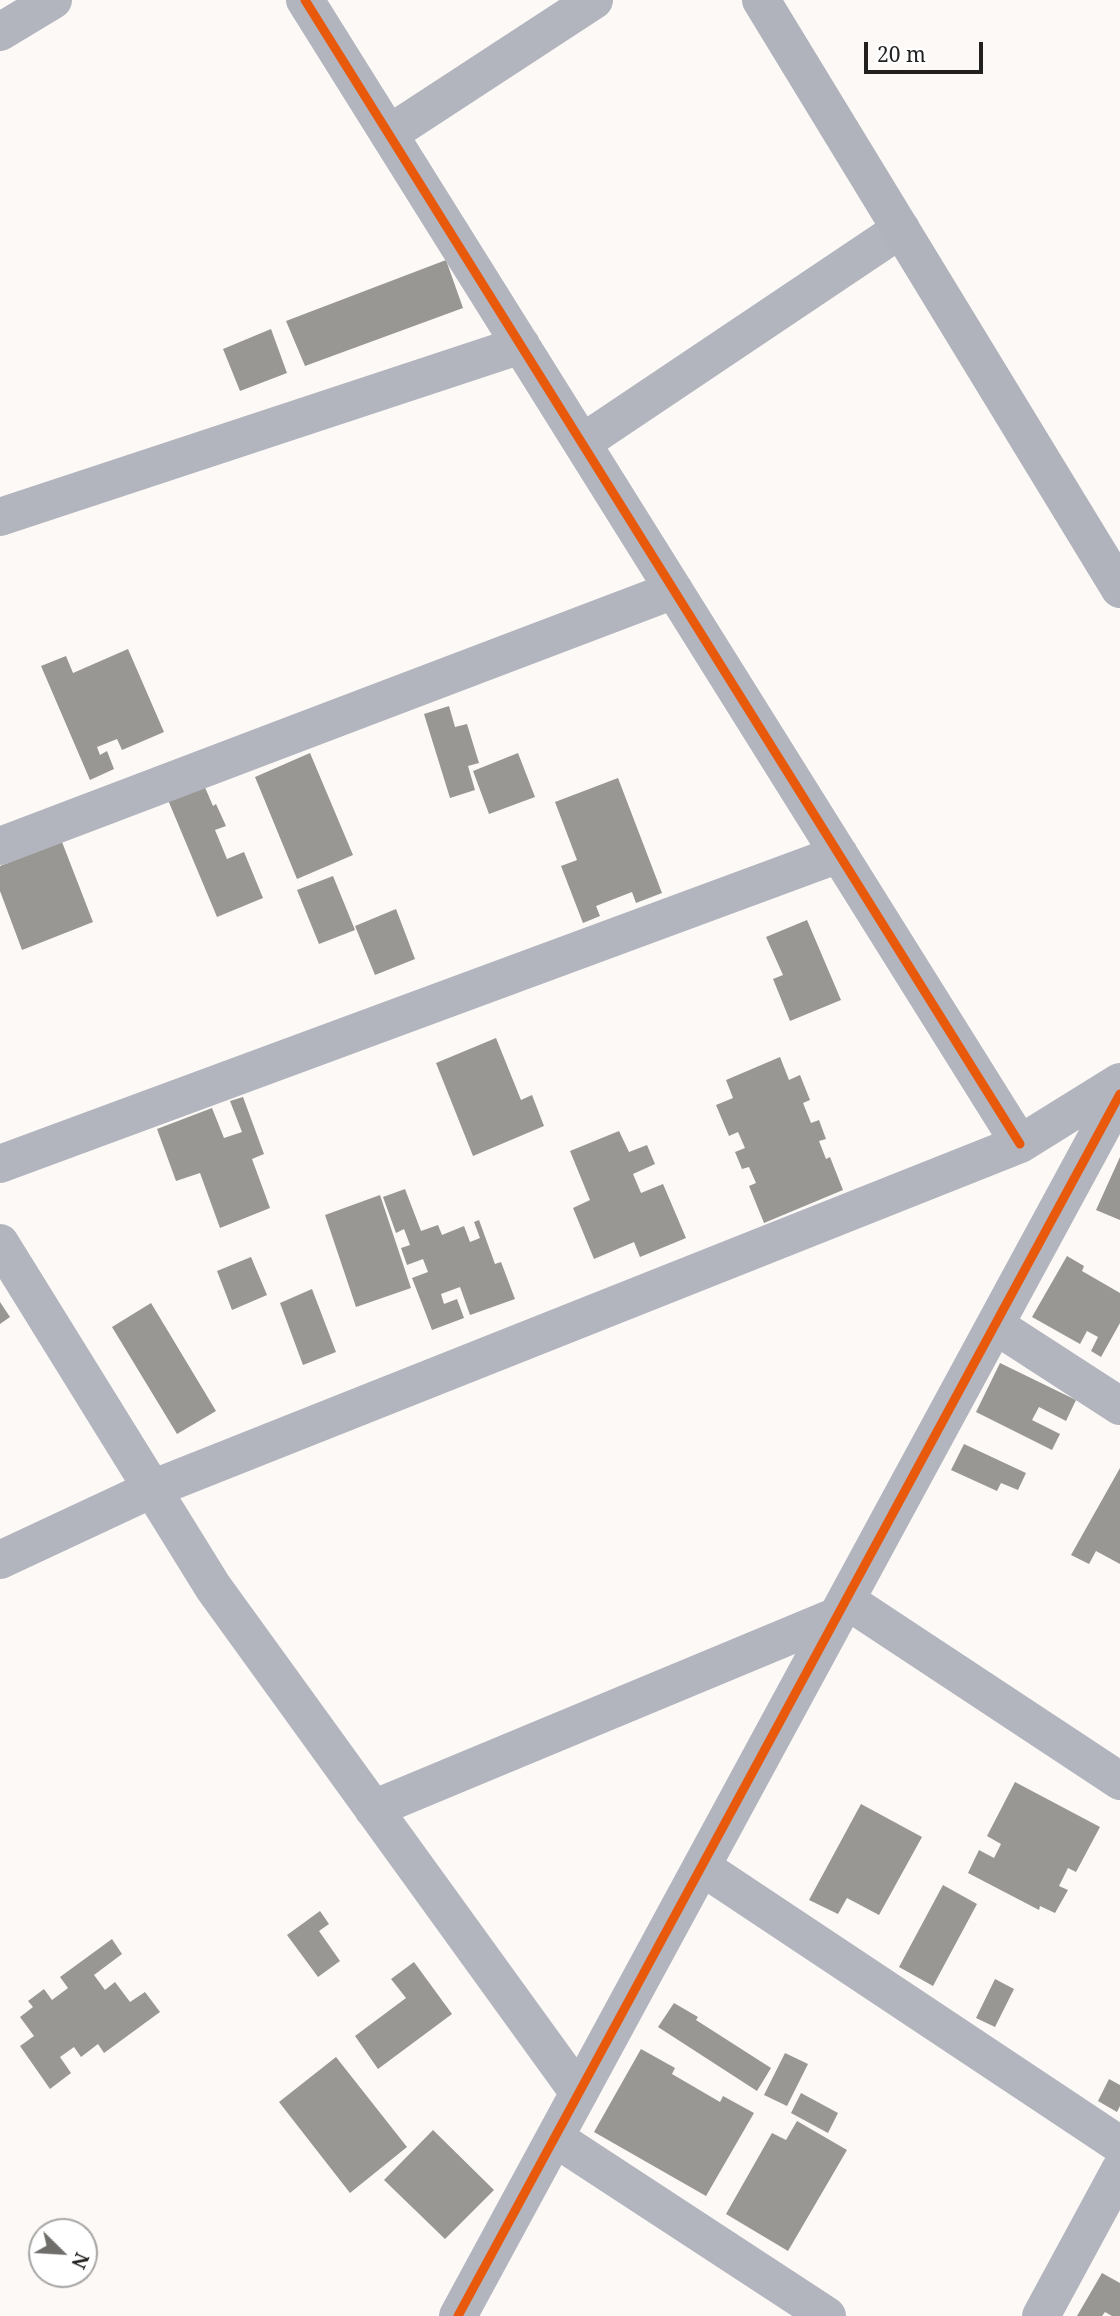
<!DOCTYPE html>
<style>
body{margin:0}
#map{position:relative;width:1120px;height:2316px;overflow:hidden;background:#fcf9f6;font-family:"Noto Serif",serif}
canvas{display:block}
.north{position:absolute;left:28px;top:2218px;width:70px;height:70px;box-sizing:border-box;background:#fff;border:2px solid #a7a6a5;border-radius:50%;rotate:114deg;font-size:19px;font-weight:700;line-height:28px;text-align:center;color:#23211f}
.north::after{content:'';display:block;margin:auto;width:24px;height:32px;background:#6f6d6a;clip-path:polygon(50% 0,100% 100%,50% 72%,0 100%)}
.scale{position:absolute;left:864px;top:42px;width:119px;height:32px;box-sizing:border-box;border:4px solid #23211f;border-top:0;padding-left:9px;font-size:21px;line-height:24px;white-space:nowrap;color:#23211f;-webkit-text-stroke:5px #fff;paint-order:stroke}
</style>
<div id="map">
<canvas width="1120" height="2316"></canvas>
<div class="north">N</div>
<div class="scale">20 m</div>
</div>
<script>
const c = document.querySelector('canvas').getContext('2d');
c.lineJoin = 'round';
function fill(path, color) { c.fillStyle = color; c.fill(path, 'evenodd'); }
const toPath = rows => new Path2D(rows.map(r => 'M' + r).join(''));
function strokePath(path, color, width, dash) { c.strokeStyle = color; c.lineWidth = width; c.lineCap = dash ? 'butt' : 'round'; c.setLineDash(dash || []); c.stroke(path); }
fill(toPath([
 [446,260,463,308,305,366,286,321],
 [271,329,287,373,240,391,223,349],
 [128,649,164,732,122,750,117,739,97,747,100,755,107,751,114,769,90,780,41,666,66,656,73,673],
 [449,706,455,727,467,724,479,763,468,766,475,790,450,798,424,714],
 [310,753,353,855,297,879,255,777],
 [518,753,535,797,489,814,473,771],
 [618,778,662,893,636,903,632,892,596,906,600,916,583,923,561,866,577,860,555,802],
 [204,785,213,806,216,804,226,826,215,830,227,859,244,852,263,898,217,917,168,800],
 [62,842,93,922,22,950,0,891,0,866],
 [333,876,355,930,319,944,297,890],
 [396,909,415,959,375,975,355,926],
 [807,920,841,1000,790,1021,773,979,783,975,766,937],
 [496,1038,521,1100,532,1095,544,1126,473,1156,436,1063],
 [780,1057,789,1080,800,1075,810,1100,803,1103,811,1123,819,1120,826,1139,819,1141,826,1159,830,1157,843,1190,764,1223,749,1186,756,1183,749,1167,742,1169,735,1152,745,1148,738,1132,729,1136,716,1105,733,1098,726,1080],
 [243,1097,264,1154,252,1159,270,1208,220,1228,200,1173,176,1181,157,1129,212,1108,224,1138,242,1132,230,1101],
 [619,1131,629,1152,647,1145,655,1164,633,1174,641,1193,663,1184,686,1238,640,1257,634,1242,594,1259,573,1208,590,1200,570,1151],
 [1120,1157,1120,1220,1096,1210],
 [405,1189,421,1231,438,1225,442,1235,464,1226,470,1242,480,1238,474,1222,479,1220,495,1264,501,1262,515,1299,470,1315,460,1287,441,1294,444,1304,457,1299,464,1318,432,1330,412,1278,428,1272,423,1259,407,1265,401,1248,410,1245,404,1229,396,1233,383,1197],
 [380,1195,411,1288,356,1307,325,1215],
 [1067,1256,1084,1266,1082,1271,1120,1293,1120,1323,1101,1357,1091,1351,1098,1337,1087,1331,1080,1344,1032,1317],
 [251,1257,267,1295,232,1310,217,1271],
 [312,1289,336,1352,303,1365,280,1303],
 [0,1302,10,1317,0,1324],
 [151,1303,216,1411,177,1434,112,1327],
 [1000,1363,1076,1400,1066,1421,1039,1407,1032,1420,1060,1434,1052,1450,976,1412],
 [964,1444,1026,1473,1018,1490,1001,1483,997,1491,951,1470],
 [1120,1468,1120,1564,1096,1551,1089,1564,1071,1555],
 [1015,1782,1100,1827,1076,1872,1068,1868,1059,1886,1068,1890,1055,1913,1040,1906,1039,1910,968,1873,979,1850,994,1858,1001,1844,987,1836],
 [861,1804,922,1837,879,1915,847,1898,838,1914,809,1900],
 [943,1885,977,1904,933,1986,899,1967],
 [320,1911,329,1924,319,1931,340,1961,318,1977,287,1935],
 [112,1939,122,1954,94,1975,105,1990,115,1982,130,2002,145,1992,160,2012,104,2053,98,2044,81,2057,74,2047,60,2057,71,2073,50,2089,20,2046,34,2036,20,2017,33,2007,28,2001,44,1989,52,2000,68,1988,60,1977],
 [414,1962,452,2014,378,2069,355,2036,406,1998,391,1979],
 [995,1979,1014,1989,995,2027,976,2018],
 [674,2003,698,2017,696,2020,771,2068,757,2091,658,2027],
 [641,2049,675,2068,672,2074,720,2102,723,2096,754,2113,706,2196,594,2132],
 [785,2053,808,2064,787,2106,764,2095],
 [336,2057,407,2147,350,2193,279,2102],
 [1109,2079,1120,2085,1120,2106,1117,2112,1098,2101],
 [801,2093,838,2113,828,2133,791,2113],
 [797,2121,847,2150,788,2251,726,2214,772,2133,786,2140],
 [433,2130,494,2190,445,2239,384,2180],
 [1102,2273,1120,2283,1120,2316,1112,2316,1105,2312,1102,2316,1077,2316]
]), '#989794');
strokePath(toPath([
 [305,0,1020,1144],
 [0,32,53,0],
 [389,134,594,0],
 [582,443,901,229],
 [0,517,521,345],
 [0,846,674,590],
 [0,1164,839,854],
 [0,1243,213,1587,579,2093],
 [995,1325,1120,1406],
 [0,1560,152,1489,1020,1144,1120,1082],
 [846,1600,1120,1781],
 [373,1809,837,1616],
 [702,1867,1120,2145],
 [555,2138,827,2316],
 [458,2316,1120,1094],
 [1041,2316,1120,2170]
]), '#b2b4be', 38);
strokePath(toPath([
 [761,0,1120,589]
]), '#b1b3bc', 38);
strokePath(toPath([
 [305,0,1020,1144],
 [458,2316,1120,1094]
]), '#e8590c', 9);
</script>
